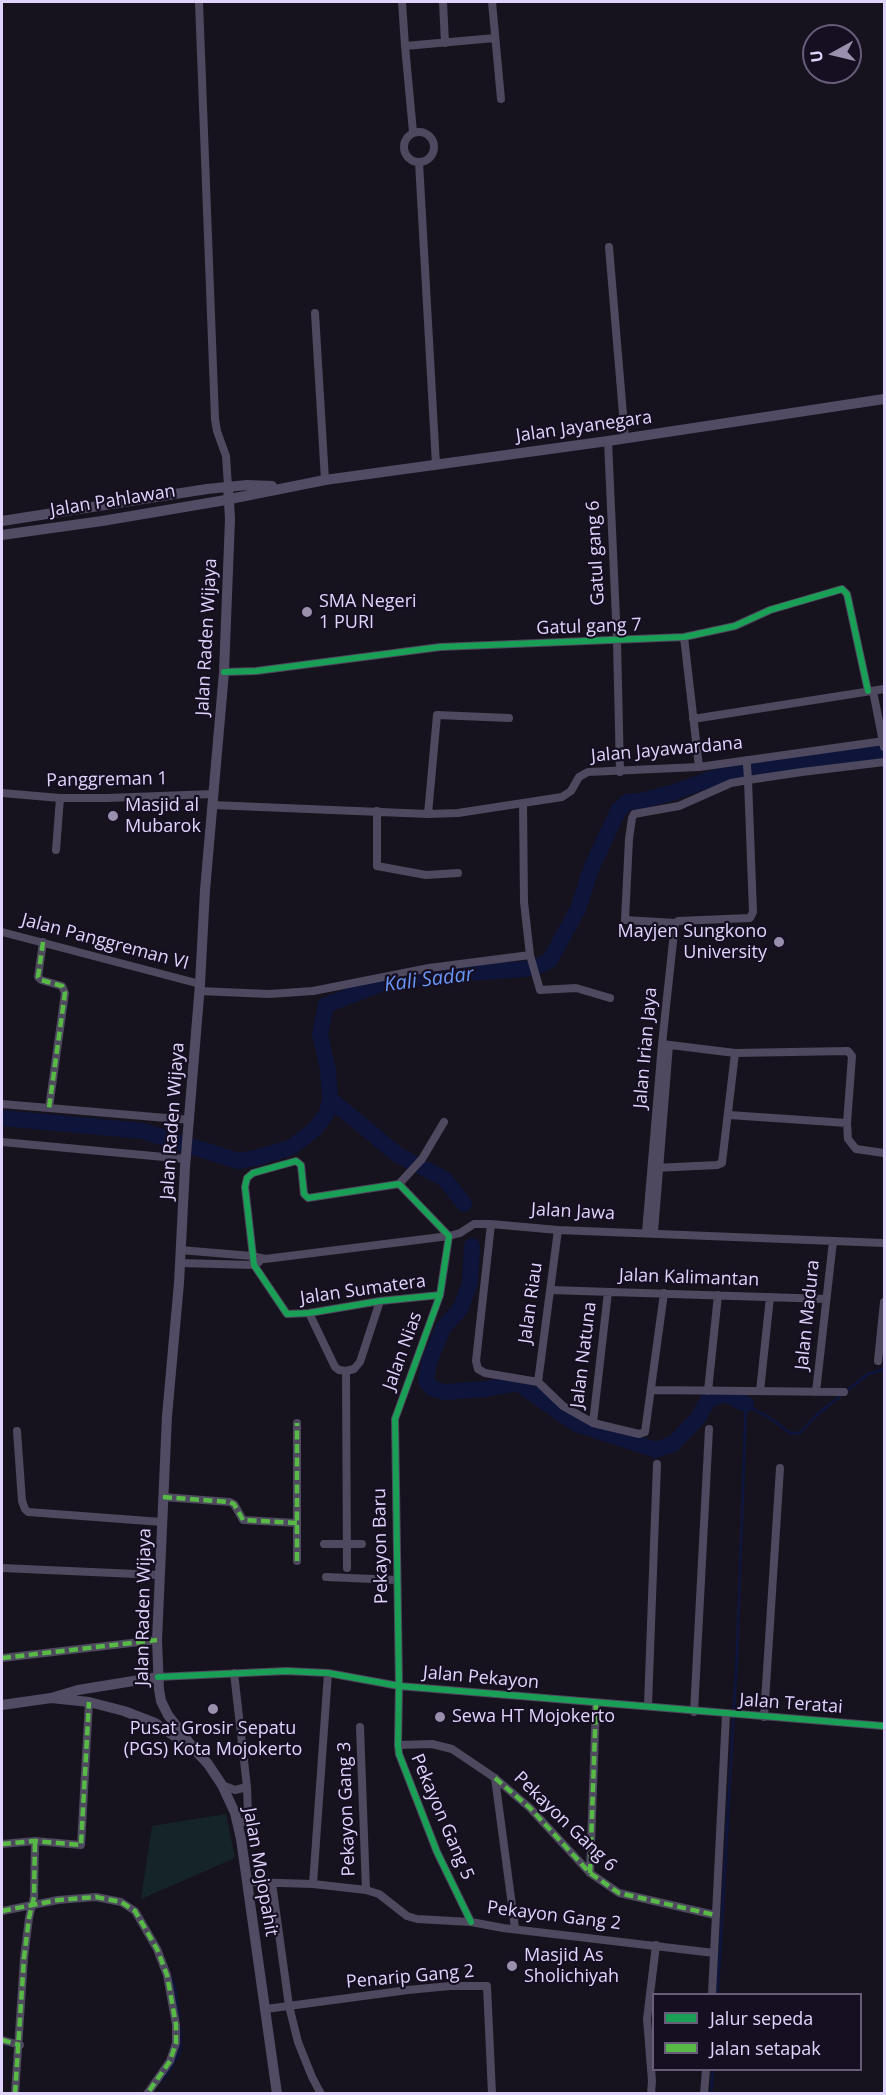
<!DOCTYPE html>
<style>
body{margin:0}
#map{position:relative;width:886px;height:2095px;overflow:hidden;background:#17131e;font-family:"Open Sans",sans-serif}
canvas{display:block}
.frame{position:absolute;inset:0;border:3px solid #e0d3fc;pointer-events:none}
.legend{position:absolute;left:652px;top:1993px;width:210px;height:78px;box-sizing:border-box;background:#160f22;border:2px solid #675d79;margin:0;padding:8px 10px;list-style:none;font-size:18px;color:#e0d3fc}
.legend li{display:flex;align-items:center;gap:12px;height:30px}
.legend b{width:30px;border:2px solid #675d79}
.north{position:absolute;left:802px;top:24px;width:60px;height:60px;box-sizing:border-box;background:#160f22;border:2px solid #675d79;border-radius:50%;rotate:262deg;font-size:16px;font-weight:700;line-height:24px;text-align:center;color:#e0d3fc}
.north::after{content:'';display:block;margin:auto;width:21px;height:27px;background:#9a90ae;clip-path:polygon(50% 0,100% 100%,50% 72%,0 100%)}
</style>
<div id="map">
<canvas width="886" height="2095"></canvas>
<div class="frame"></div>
<ul class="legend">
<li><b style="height:8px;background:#1a9f57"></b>Jalur sepeda</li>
<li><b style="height:8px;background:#58b947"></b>Jalan setapak</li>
</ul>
<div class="north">U</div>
</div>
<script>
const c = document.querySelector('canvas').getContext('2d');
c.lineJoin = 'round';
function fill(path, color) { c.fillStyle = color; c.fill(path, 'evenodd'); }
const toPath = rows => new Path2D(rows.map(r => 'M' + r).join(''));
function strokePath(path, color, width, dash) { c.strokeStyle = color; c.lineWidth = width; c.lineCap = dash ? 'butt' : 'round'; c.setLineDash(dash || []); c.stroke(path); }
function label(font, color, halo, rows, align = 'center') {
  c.font = font + ' "Open Sans",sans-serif'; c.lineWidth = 4.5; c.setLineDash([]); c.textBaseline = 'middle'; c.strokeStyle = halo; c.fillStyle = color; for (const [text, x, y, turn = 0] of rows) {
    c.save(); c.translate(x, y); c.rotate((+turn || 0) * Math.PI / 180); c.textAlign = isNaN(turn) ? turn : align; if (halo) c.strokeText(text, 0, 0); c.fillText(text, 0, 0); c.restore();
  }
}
fill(toPath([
 [226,1814,235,1858,141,1899,152,1826]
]), '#142429');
strokePath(toPath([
 [746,1405,770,1418,790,1433,800,1433,818,1414,868,1374,884,1369],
 [717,1953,720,1954,737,1655,746,1404],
 [171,1977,175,1988,179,2018],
 [717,1994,720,1954],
 [161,2081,168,2073,180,2051,180,2027],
 [711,2094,713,2070]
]), '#0e143a', 3);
strokePath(toPath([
 [330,1099,398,1155,445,1179,464,1204],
 [2,1118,143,1131,238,1161,256,1158,292,1147,315,1129,327,1113,330,1099,328,1070,320,1034,326,1005,385,982,439,975,525,969,539,966,550,960,578,909,591,869,618,811,627,802,641,801,671,793,734,771,884,750],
 [472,1246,470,1283,460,1309,443,1328,429,1362,426,1381,432,1388,444,1392,485,1389,518,1383,576,1424,656,1450,673,1444,698,1418,708,1400,724,1394,746,1404]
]), '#0e143a', 16);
strokePath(toPath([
 [199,2,215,419,217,431,226,456,228,486],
 [402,2,405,46,495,38],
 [443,2,445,43],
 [492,2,501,99],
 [405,46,413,132],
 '404 147a15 15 0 1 1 30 0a15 15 0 1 1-30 0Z',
 [419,162,436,465],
 [609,247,625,438],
 [315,313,325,480],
 [608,441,617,641,620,772],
 [684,637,699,767],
 [224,672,256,671,440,647,684,637,735,626,770,610,842,589,847,594,868,691],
 [873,691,884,747],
 [693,719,884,689],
 [747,760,747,765,748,780,753,912,750,918,678,921,675,923,625,920,629,839,632,818,634,814,679,806,731,783,748,780,802,772,884,762],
 [2,793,60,798,107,798,213,794],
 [523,803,524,902,530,955],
 [212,805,428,814,458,813,562,797,571,791,579,777,588,772,699,767,884,741],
 [377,811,377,866,426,875,458,873],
 [428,814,437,715,509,718],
 [56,850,60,798],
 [2,932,200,984],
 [43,942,38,977,41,980,62,986,65,993,49,1108],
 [199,991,269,994,313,991,429,968,530,955,540,990,576,988,610,998],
 [662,1044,735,1053,848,1051,852,1056,847,1123,848,1139,856,1149,884,1153],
 [2,1104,190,1120],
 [729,1115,847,1123],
 [2,1142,186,1159],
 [655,1168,717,1165,722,1163,735,1053],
 [399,1184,422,1159,444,1122],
 [491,1224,476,1361,478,1369,485,1373,538,1382,563,1406,593,1423,639,1434,645,1432,664,1293],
 [646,1232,662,1044,675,923],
 [654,1232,669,1045],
 [180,1250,252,1256,265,1259,449,1236,460,1233,474,1224,491,1224,558,1230,884,1243],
 [180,1263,254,1265,259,1262],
 [550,1290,826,1299],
 [440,1295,380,1301,309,1313,287,1314,254,1265,245,1187,247,1178,253,1173,296,1161,301,1165,304,1194,308,1198,399,1184,449,1236,440,1295,395,1419,399,1686,398,1745,399,1754,437,1852,471,1922],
 [309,1313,335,1367,339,1370,346,1371,354,1369,360,1362,380,1301],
 [878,1361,884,1302],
 [346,1371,347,1568],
 [538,1382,558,1230],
 [652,1390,844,1392],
 [708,1391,718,1295],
 [760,1391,770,1297],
 [816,1392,833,1241],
 [593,1423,608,1292],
 [17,1431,22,1501,25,1509,28,1512,162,1522],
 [163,1497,230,1502,234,1504,243,1520,297,1523],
 [324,1544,362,1544],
 [297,1561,297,1423],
 [2,1568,159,1575],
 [326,1577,397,1580],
 [2,1658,157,1640],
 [234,1673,247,1787,248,1814,245,1821,238,1825],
 [158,1677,286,1671,328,1673,399,1686,884,1726],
 [648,1705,657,1464],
 [694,1712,709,1429],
 [764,1717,780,1468],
 [360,1727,366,1890],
 [398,1745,432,1744,452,1749,495,1778,530,1808,590,1873,619,1893,715,1915],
 [495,1778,515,1928],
 [222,1785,235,1790,247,1787],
 [2,1844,35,1841,81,1845,89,1702],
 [590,1873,596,1703],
 [248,1882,313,1884,366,1890,379,1894,407,1916,417,1919,471,1922,503,1928,714,1953],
 [272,1883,289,2006,298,2042,312,2077,321,2094],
 [313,1884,328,1673],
 [2,1911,58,1900,96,1897,121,1902,135,1911,157,1949,167,1975,176,2025,176,2043,170,2061,147,2094],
 [712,1994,726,1714],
 [266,2009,408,1990,450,1986,487,1986,492,2094],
 [2,2040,20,2045],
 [15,2094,24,1958,29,1918,34,1897,35,1841],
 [651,2094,652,2081,647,2019,656,1945],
 [704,2094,706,2070]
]), '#4e495e', 8);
strokePath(toPath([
 [2,521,207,489,247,485,272,486],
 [2,535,102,521,220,501,325,480,608,441,884,399],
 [51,1698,89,1702,124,1711,155,1723,194,1749,208,1764,222,1785,235,1813,241,1839,277,2094],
 [2,1705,51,1698,78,1690,158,1677],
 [194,1749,168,1715,161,1701,159,1689,157,1640,167,1416,179,1283,185,1167,200,984,205,890,224,672,230,519,228,486]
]), '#524b64', 10);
strokePath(toPath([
 [43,942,38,977,41,980,62,986,65,993,49,1108],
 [163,1497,230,1502,234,1504,243,1520,297,1523],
 [297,1561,297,1423],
 [2,1658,157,1640],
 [495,1778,530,1808,590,1873,619,1893,715,1915],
 [2,1844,35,1841,81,1845,89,1702],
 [590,1873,596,1703],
 [2,1911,58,1900,96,1897,121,1902,135,1911,157,1949,167,1975,176,2025,176,2043,170,2061,147,2094],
 [2,2040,20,2045],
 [15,2094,24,1958,29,1918,34,1897,35,1841]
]), '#58b947', 4.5, [9, 4.5]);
strokePath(toPath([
 [224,672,256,671,440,647,684,637,735,626,770,610,842,589,847,594,868,691],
 [440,1295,380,1301,309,1313,287,1314,254,1265,245,1187,247,1178,253,1173,296,1161,301,1165,304,1194,308,1198,399,1184,449,1236,440,1295,395,1419,399,1686,398,1745,399,1754,437,1852,471,1922],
 [158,1677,286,1671,328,1673,399,1686,884,1726]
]), '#1a9f57', 6);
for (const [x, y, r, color] of [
 [307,612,6,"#9a90ae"],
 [113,816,6,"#9a90ae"],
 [779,942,6,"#9a90ae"],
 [213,1709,6,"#9a90ae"],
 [440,1717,6,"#9a90ae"],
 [512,1966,6,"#9a90ae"]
]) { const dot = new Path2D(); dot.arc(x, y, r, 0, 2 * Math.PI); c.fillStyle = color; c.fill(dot); strokePath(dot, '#160f22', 2); }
label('18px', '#e0d3fc', '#160f22', [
 ["Jalan Jayanegara",584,427,-8],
 ["Jalan Pahlawan",113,501,-9],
 ["Gatul gang 6",596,553,-93],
 ["Gatul gang 7",589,627,-2],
 ["Jalan Raden Wijaya",207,637,-87],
 ["Jalan Jayawardana",667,750,-5],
 ["Panggreman 1",107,780,-1],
 ["Jalan Panggreman VI",105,942,15],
 ["Jalan Irian Jaya",646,1048,-85],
 ["Jalan Raden Wijaya",173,1121,-86],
 ["Jalan Jawa",573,1212,3],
 ["Jalan Kalimantan",689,1278,2],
 ["Jalan Sumatera",363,1290,-8],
 ["Jalan Riau",531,1303,-82],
 ["Jalan Madura",808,1315,-84],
 ["Jalan Nias",403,1351,-70],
 ["Jalan Natuna",584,1355,-83],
 ["Pekayon Baru",381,1546,-91],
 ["Jalan Raden Wijaya",144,1607,-89],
 ["Jalan Pekayon",481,1678,5],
 ["Jalan Teratai",791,1704,4],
 ["Pekayon Gang 3",347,1809,-92],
 ["Pekayon Gang 5",442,1817,67],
 ["Pekayon Gang 6",565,1822,44],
 ["Jalan Mojopahit",260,1872,80],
 ["Pekayon Gang 2",554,1916,7],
 ["Penarip Gang 2",410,1977,-5]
]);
label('18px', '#e0d3fc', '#160f22', [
 ["SMA Negeri",319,602],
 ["1 PURI",319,623],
 ["Masjid al",125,806],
 ["Mubarok",125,827],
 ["Mayjen Sungkono",767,932,"right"],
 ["University",767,953,"right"],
 ["Sewa HT Mojokerto",452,1717],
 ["Pusat Grosir Sepatu",213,1729,"center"],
 ["(PGS) Kota Mojokerto",213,1750,"center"],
 ["Masjid As",524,1956],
 ["Sholichiyah",524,1977]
], 'left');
label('italic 20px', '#6796f6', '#160f22', [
 ["Kali Sadar",429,980,-7]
]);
</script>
